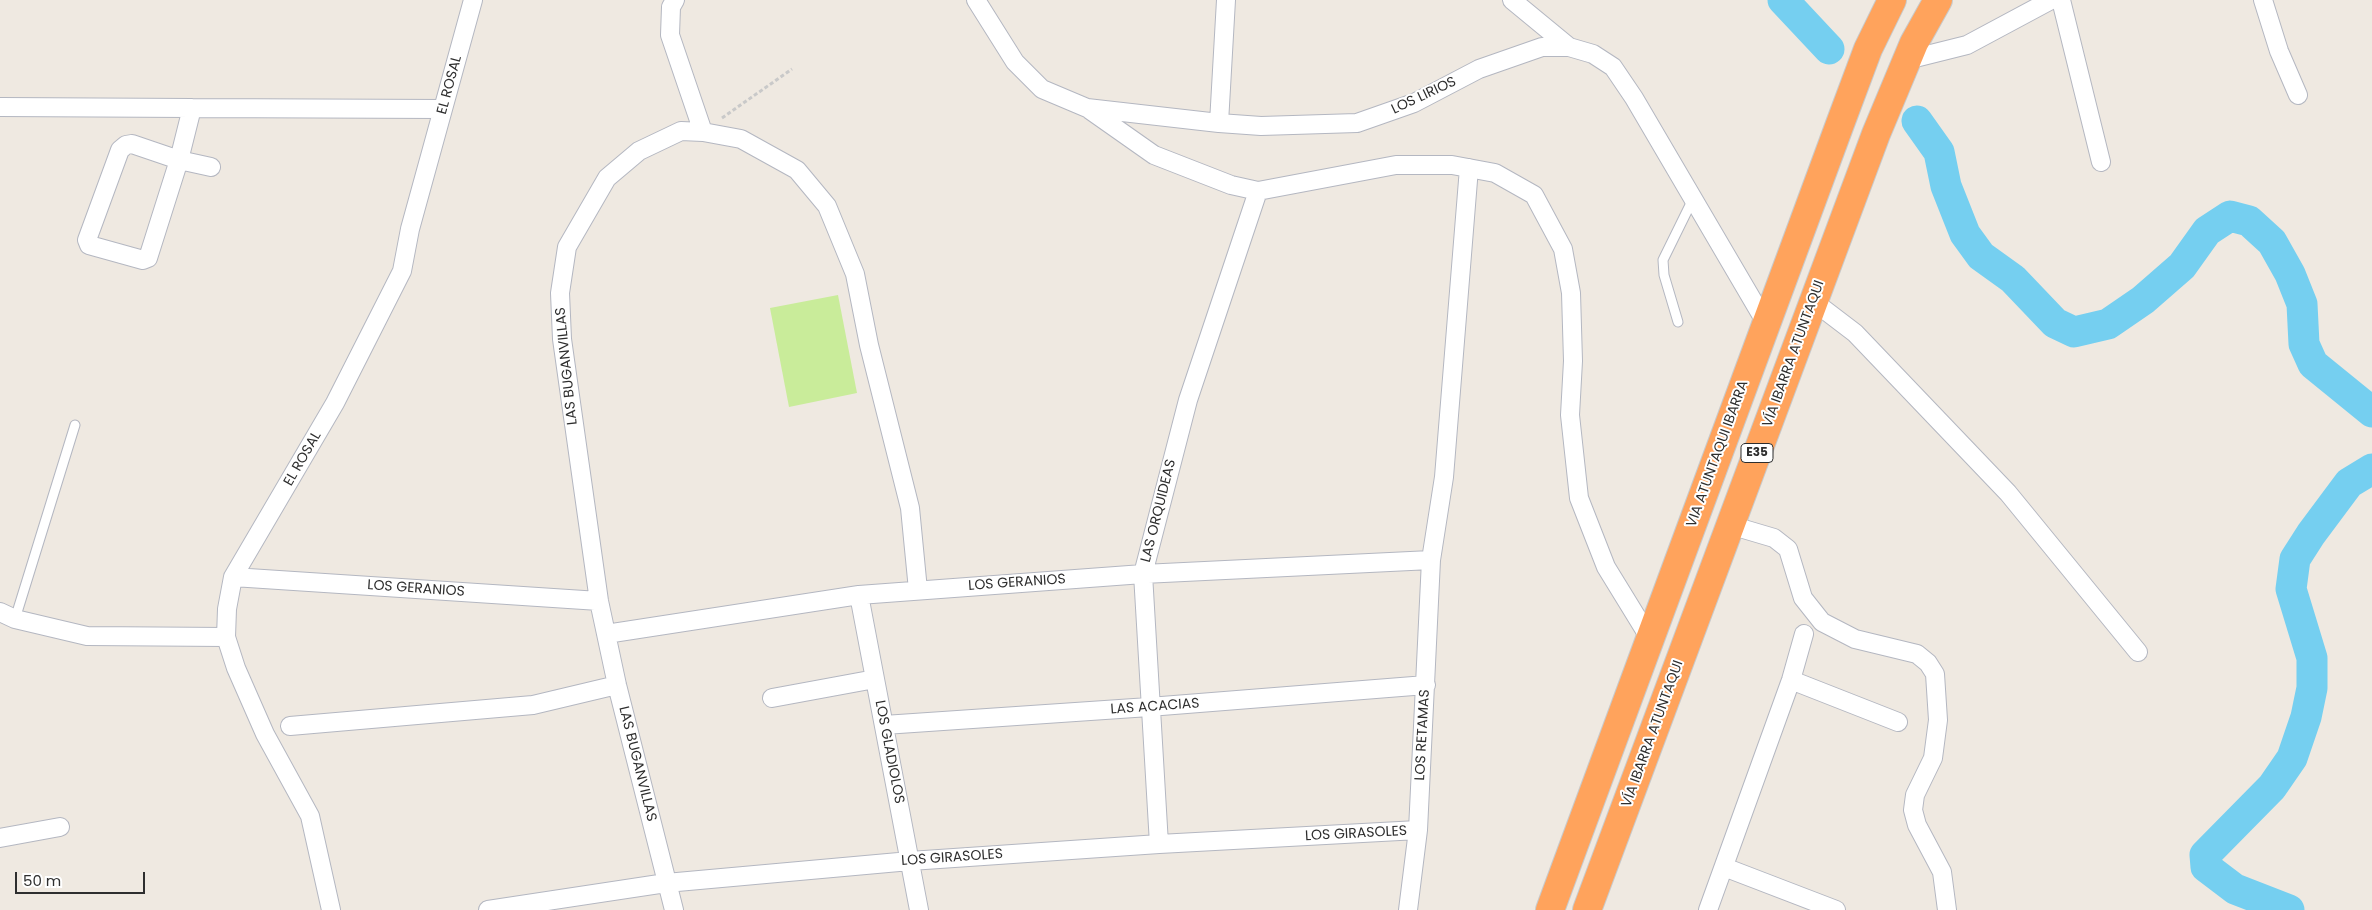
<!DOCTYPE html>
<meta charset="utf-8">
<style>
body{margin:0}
#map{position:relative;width:2372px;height:910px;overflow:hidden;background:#efe9e1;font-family:Poppins,sans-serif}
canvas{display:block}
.scale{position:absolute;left:15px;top:872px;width:130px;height:22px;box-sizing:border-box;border:2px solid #2e2e2e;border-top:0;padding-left:6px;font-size:15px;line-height:18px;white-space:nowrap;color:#2e2e2e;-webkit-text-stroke:4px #fff;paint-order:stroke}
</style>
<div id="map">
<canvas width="2372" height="910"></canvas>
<div class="scale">50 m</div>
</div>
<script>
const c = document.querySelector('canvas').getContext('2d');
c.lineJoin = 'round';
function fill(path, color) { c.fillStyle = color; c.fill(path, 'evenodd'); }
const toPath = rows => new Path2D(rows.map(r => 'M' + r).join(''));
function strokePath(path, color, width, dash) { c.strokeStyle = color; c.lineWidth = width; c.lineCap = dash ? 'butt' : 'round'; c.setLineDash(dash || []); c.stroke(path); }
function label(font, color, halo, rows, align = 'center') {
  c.font = font + ' Poppins,sans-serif'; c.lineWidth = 4; c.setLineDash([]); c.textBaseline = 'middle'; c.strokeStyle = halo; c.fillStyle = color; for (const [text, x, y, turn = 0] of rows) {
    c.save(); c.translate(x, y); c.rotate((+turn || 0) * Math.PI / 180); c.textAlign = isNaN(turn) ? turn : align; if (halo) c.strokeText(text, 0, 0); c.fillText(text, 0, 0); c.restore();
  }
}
fill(toPath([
 [838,295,857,393,789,407,770,308]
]), '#c9ec9a');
strokePath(toPath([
 [1783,0,1829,49],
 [1917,121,1939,152,1946,186,1965,234,1981,256,2013,279,2055,323,2074,332,2108,324,2143,300,2182,266,2207,231,2230,216,2249,221,2272,242,2290,274,2302,304,2304,344,2313,364,2372,412],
 [2289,910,2235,889,2206,867,2205,855,2272,787,2292,758,2306,717,2312,688,2312,658,2291,589,2295,559,2311,534,2349,483,2372,469]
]), '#75cff0', 31);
const lane = toPath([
 [1678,322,1664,275,1663,260,1693,199],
 [15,619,75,425]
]);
const street = toPath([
 [675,0,671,7,670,35,703,132],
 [976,0,1015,62,1042,89,1087,108,1219,123,1261,126,1357,123,1414,103,1479,69,1542,47,1569,47,1593,54,1613,67,1634,98,1766,323],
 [1512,0,1569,47],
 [2061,0,2101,162],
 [2263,0,2279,51,2298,95],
 [1907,60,1967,45,2051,0],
 [0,107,192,108],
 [1090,110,1154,155,1231,185,1258,191,1396,165,1452,165,1495,173,1534,195,1563,249,1571,293,1573,361,1570,415,1579,498,1606,567,1649,637],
 [1219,123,1226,0],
 [211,167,179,160,132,144,126,145,120,150,87,240,89,245,143,260,148,258,179,160,192,108,443,109],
 [1813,301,1855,333,2008,493,2138,652],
 [1730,525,1774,538,1788,549,1803,598,1822,622,1855,639,1917,654,1928,663,1935,674,1938,720,1933,758,1915,795,1913,810,1917,825,1942,872,1947,910],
 [233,577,599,601],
 [859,595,919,910],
 [0,612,15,619,87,636,226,637],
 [606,634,859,595,1143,574,1431,560],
 [1791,680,1898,722],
 [772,698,875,679],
 [884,725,1149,707,1426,685],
 [290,726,533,705,617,685],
 [0,838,60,827],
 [1159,844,1143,574,1188,400,1258,191],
 [1724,867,1836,910],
 [331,910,310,816,265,734,236,668,226,637,227,609,233,577,335,403,402,271,410,229,473,0],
 [488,910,666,883,910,861,1159,844,1418,830],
 [674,910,617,685,599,601,562,339,560,293,567,247,607,178,639,151,681,131,703,132,741,139,797,170,827,206,855,274,869,345,910,508,918,590],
 [1408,910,1418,830,1431,560,1444,477,1469,168],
 [1708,910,1791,680,1804,634]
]);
const highway = toPath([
 [1550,910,1840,124,1868,49,1892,0],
 [1587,910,1876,134,1914,43,1938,0]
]);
strokePath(lane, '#b4b7c1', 11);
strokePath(street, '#b4b7c1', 20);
strokePath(highway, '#c9c9c9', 30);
strokePath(toPath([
 [722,118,792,69]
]), '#c9c9c9', 3, [4, 2.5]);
strokePath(lane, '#fff', 9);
strokePath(street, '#fff', 18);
strokePath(highway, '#ffa35c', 28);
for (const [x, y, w] of [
 [1757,453,32]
]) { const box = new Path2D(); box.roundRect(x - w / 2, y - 9.5, w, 19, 4); c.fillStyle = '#fff'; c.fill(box); strokePath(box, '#2e2e2e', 1); }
label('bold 12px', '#2e2e2e', null, [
 ["E35",1757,453]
]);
label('14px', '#2e2e2e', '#fff', [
 ["EL ROSAL",450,85,-75],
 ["LOS LIRIOS",1424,96,-25],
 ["VÍA IBARRA ATUNTAQUI",1794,354,-70],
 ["LAS BUGANVILLAS",567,366,-96],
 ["VIA ATUNTAQUI IBARRA",1718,454,-70],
 ["EL ROSAL",303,459,-60],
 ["LAS ORQUIDEAS",1159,511,-76],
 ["LOS GERANIOS",1017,583,-4],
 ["LOS GERANIOS",416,589,4],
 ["LAS ACACIAS",1155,707,-4],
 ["VÍA IBARRA ATUNTAQUI",1653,734,-70],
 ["LOS RETAMAS",1423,735,-87],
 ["LOS GLADIOLOS",889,752,79],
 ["LAS BUGANVILLAS",637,764,76],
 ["LOS GIRASOLES",1356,834,-3],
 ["LOS GIRASOLES",952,858,-4]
]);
</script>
